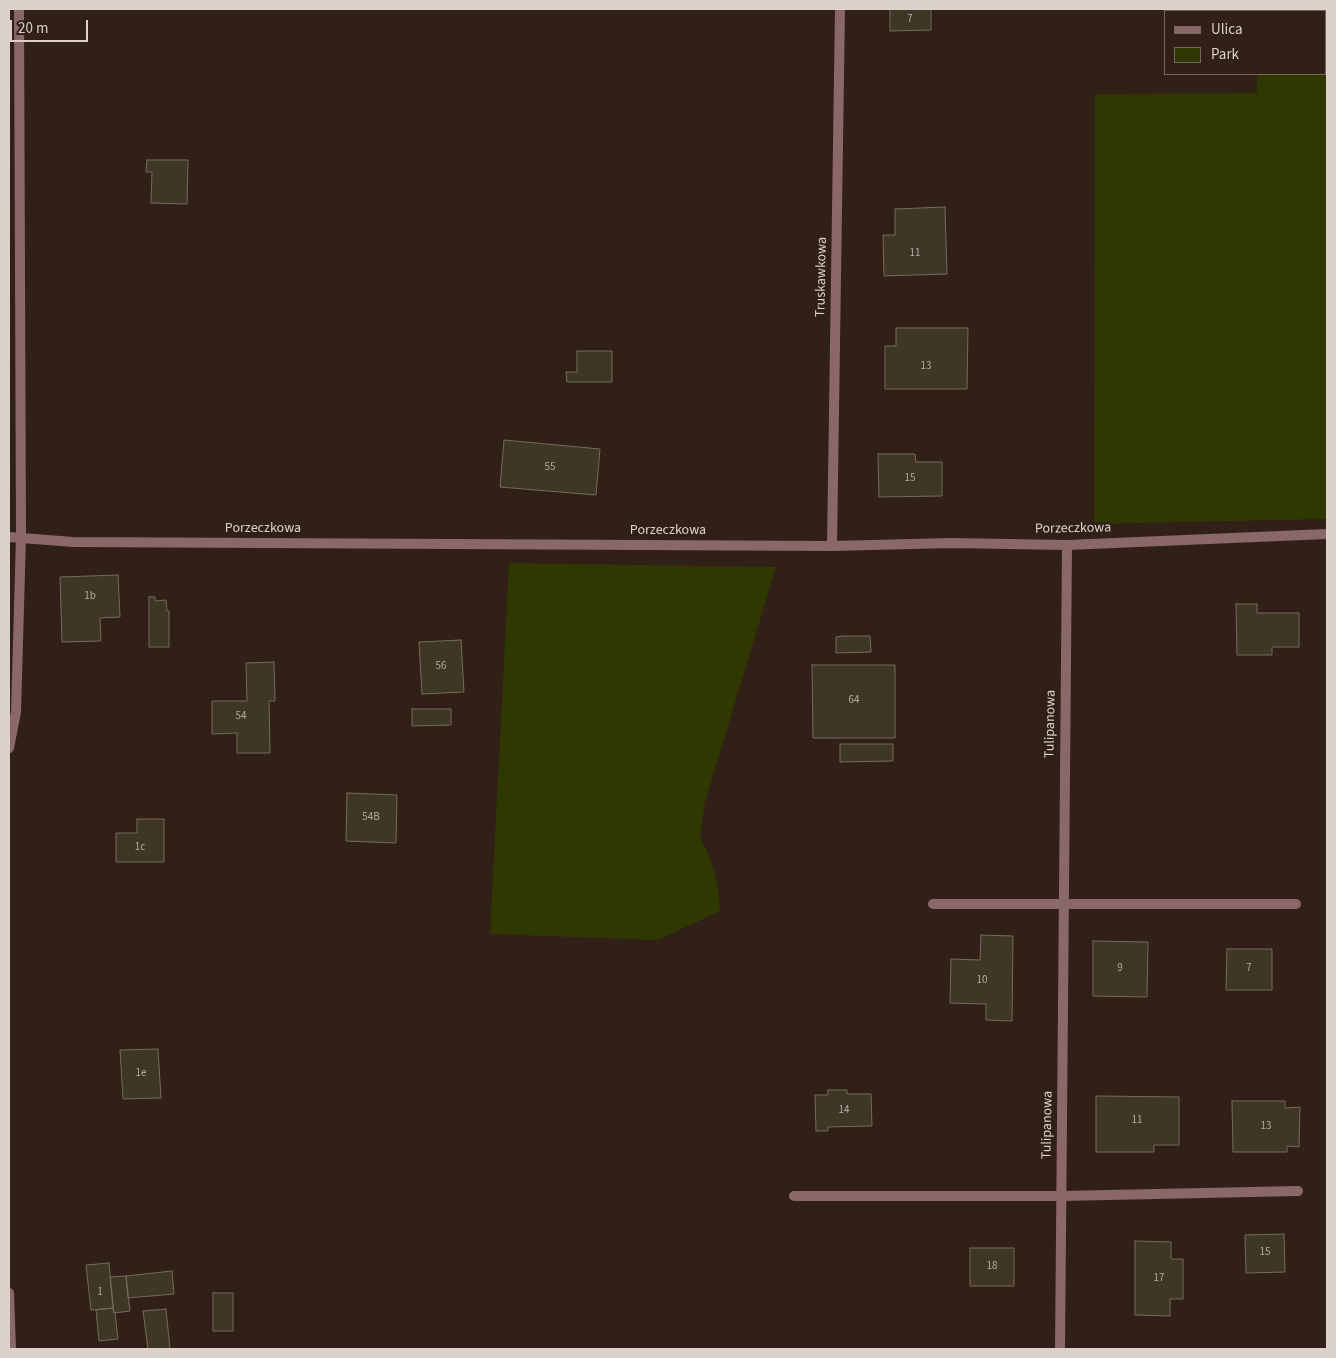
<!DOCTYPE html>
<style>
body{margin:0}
#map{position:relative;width:1336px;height:1358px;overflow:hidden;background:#302017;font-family:"Source Sans 3",sans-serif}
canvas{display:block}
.frame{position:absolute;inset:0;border:10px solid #dcd1cb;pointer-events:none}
.legend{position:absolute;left:1164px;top:10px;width:162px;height:65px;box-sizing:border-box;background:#302017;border:1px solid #75675f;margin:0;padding:6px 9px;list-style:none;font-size:15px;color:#dcd1cb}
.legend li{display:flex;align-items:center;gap:10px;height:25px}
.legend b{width:25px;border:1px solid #75675f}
.scale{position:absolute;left:10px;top:20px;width:78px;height:22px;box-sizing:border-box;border:2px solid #dcd1cb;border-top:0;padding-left:6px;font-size:15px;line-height:18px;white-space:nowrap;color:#dcd1cb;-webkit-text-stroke:4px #302017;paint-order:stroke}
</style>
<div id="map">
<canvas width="1336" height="1358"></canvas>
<div class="frame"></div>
<ul class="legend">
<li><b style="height:6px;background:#8a6869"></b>Ulica</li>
<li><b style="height:14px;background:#2f3800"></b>Park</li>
</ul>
<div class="scale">20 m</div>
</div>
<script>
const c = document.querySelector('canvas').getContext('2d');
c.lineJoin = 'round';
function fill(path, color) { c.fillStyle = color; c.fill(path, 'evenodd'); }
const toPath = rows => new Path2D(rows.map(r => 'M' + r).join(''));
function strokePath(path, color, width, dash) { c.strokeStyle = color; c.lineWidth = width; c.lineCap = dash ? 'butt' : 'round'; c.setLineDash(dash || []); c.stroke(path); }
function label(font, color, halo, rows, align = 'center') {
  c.font = font + ' "Source Sans 3",sans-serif'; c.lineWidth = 5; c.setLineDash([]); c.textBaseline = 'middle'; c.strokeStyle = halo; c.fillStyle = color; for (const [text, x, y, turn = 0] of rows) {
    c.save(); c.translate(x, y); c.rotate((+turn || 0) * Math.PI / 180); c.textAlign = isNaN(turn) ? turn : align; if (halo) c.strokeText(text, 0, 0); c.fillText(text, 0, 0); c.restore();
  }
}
fill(toPath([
 [1256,9,1327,9,1327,519,1094,524,1095,94,1257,93,1257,74,1325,74,1325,11,1256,11],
 [509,563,776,567,705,802,700,836,711,861,718,886,720,911,658,940,490,934]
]), '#2f3800');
const building = toPath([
 [890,9,931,9,931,30,890,31,890,9],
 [147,160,188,160,187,204,151,203,152,172,146,172,147,160],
 [945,207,947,274,884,276,883,235,895,235,895,209,945,207],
 [896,328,968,328,967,389,885,389,885,346,896,346,896,328],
 [577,351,612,351,612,382,567,382,566,372,577,372,577,351],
 [504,440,600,449,596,495,500,487,504,440],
 [878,454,915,454,916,462,942,462,942,496,879,497,878,454],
 [118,575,120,617,100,618,101,641,62,642,60,577,118,575],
 [149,597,155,597,155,601,166,600,167,611,169,611,169,647,149,647,149,597],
 [1236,604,1257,604,1257,613,1299,613,1299,647,1272,647,1272,655,1237,655,1236,604],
 [843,636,870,636,871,652,836,653,836,637,843,636],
 [461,640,464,692,422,694,419,642,461,640],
 [274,662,275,701,269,701,270,753,237,753,237,733,212,734,212,701,247,701,246,663,274,662],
 [812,665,895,665,895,738,813,738,812,665],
 [412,709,451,709,451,725,412,726,412,709],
 [840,744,893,744,893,761,840,762,840,744],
 [347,793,397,795,396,843,346,841,347,793],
 [137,819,164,819,164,862,116,862,116,833,137,833,137,819],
 [981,935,1013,936,1012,1021,986,1020,986,1004,950,1003,951,959,980,960,981,935],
 [1093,941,1148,942,1147,997,1093,996,1093,941],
 [1227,949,1272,949,1272,990,1226,990,1227,949],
 [158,1049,161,1098,123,1099,120,1050,158,1049],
 [828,1090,847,1090,847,1094,871,1094,872,1126,828,1127,828,1131,816,1131,815,1095,828,1095,828,1090],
 [1096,1096,1179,1097,1179,1145,1154,1145,1154,1152,1096,1152,1096,1096],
 [1232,1101,1285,1101,1285,1108,1300,1107,1299,1147,1287,1146,1287,1152,1233,1152,1232,1101],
 [1284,1234,1285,1272,1246,1273,1245,1235,1284,1234],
 [1135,1241,1171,1242,1171,1259,1183,1259,1183,1299,1170,1299,1170,1316,1135,1315,1135,1241],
 [970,1248,1014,1248,1014,1286,970,1286,970,1248],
 [109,1263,113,1308,91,1310,86,1265,109,1263],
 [172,1271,174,1294,128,1298,126,1276,172,1271],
 [126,1276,130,1311,114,1313,110,1277,126,1276],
 [213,1293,233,1293,233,1331,213,1331,213,1293],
 [113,1308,114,1313,115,1313,118,1339,99,1341,96,1310,113,1308],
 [166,1309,170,1349,148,1349,143,1311,166,1309]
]);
fill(building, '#3f3726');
strokePath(building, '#756c5b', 1);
strokePath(toPath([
 [9,537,73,542,832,546,951,543,1067,545,1327,534],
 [832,546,840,9],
 [9,748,16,712,21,537,19,9],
 [933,904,1296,904],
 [794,1196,1061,1196,1298,1191],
 [9,1293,11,1349],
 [1060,1349,1067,545]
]), '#8a6869', 10);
label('11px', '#b5aaa2', null, [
 ["7",910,20],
 ["11",915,254],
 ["13",926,367],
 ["55",550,468],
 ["15",910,479],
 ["1b",90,597],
 ["56",441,667],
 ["64",854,701],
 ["54",241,717],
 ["54B",371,818],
 ["1c",140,848],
 ["9",1120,969],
 ["7",1249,969],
 ["10",982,981],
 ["1e",141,1074],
 ["14",844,1111],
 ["11",1137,1121],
 ["13",1266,1127],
 ["15",1265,1253],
 ["18",992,1267],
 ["17",1159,1279],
 ["1",100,1293]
]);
label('14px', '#dcd1cb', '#302017', [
 ["Truskawkowa",822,277,-89],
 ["Porzeczkowa",263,529],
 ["Porzeczkowa",1073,529,-1],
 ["Porzeczkowa",668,531],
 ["Tulipanowa",1051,724,-89],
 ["Tulipanowa",1048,1125,-89]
]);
</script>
